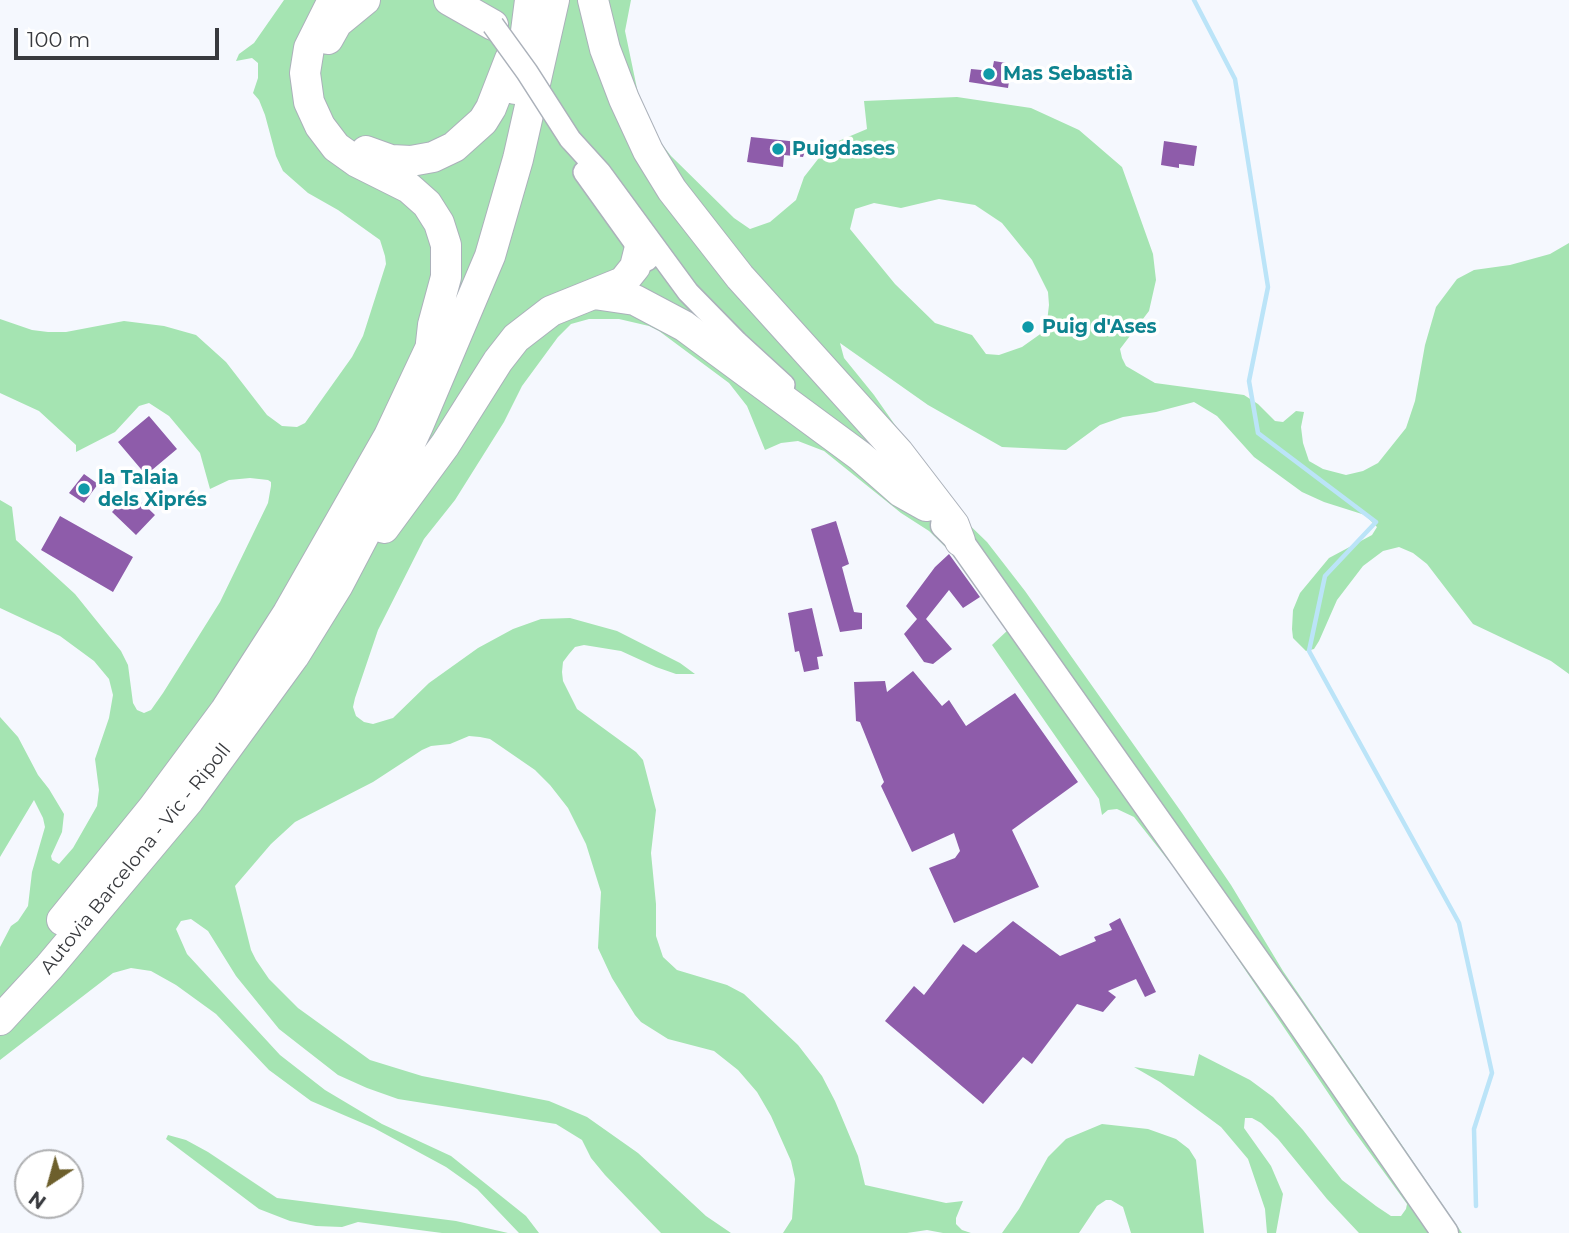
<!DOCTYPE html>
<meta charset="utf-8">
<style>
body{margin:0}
#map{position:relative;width:1569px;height:1233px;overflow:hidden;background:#f5f8fe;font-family:Montserrat,sans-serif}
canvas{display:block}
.north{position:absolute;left:14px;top:1149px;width:70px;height:70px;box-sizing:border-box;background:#fff;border:2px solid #afb0b2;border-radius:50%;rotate:216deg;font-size:19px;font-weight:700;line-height:28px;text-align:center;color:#383a3e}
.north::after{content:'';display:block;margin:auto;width:24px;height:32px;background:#6d5f2c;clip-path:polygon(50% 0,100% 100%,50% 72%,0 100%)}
.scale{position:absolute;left:14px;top:28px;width:205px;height:32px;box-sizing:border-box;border:4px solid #383a3e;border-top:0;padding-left:9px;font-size:21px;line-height:24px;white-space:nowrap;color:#383a3e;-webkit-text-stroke:5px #fff;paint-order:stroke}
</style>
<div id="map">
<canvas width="1569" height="1233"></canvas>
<div class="north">N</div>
<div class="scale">100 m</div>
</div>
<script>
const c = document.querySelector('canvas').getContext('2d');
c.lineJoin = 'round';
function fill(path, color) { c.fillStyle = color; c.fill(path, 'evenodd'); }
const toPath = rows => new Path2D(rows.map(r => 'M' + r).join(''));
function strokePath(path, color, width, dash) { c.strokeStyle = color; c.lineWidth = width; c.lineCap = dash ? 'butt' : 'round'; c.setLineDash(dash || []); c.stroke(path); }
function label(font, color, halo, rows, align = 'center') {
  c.font = font + ' Montserrat,sans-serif'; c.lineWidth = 7; c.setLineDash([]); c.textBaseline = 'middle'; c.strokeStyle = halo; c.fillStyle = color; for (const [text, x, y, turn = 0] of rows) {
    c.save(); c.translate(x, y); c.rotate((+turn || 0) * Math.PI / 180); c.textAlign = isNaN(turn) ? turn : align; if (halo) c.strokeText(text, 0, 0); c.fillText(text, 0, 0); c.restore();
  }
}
fill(toPath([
 [284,0,631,0,625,31,640,103,651,130,671,156,734,218,750,229,770,222,796,200,804,177,829,145,867,129,864,101,957,97,1031,108,1079,130,1122,167,1153,254,1156,280,1149,311,1120,349,1122,358,1126,366,1155,383,1244,395,1258,404,1275,421,1283,422,1296,411,1304,412,1301,427,1303,443,1309,461,1323,469,1346,475,1363,471,1378,463,1406,428,1415,401,1425,345,1436,307,1457,279,1474,270,1510,265,1550,254,1569,243,1569,674,1551,661,1473,624,1427,564,1413,553,1399,547,1383,551,1363,566,1337,600,1319,641,1314,649,1306,651,1293,638,1292,629,1293,610,1300,593,1329,558,1372,535,1377,527,1365,515,1324,502,1302,492,1254,457,1217,416,1194,402,1156,412,1123,417,1100,425,1066,450,1002,447,928,405,840,343,844,358,874,395,956,512,987,542,1025,591,1182,813,1231,885,1283,971,1462,1233,1359,1233,1327,1199,1278,1139,1261,1123,1252,1118,1245,1118,1244,1128,1271,1166,1283,1194,1276,1233,1267,1233,1265,1209,1248,1159,1221,1127,1160,1082,1134,1067,1194,1076,1199,1054,1250,1080,1273,1097,1303,1130,1342,1180,1376,1206,1391,1216,1401,1216,1406,1209,1407,1204,1349,1124,1190,888,1134,817,1117,809,1108,810,1102,815,1099,799,992,645,1009,629,968,569,929,531,901,513,824,451,798,441,781,443,765,450,747,406,729,383,659,331,649,326,619,319,589,319,571,324,558,337,522,386,504,422,455,500,424,539,378,630,355,698,353,707,356,716,364,722,373,724,393,718,429,683,478,648,513,629,541,619,570,618,617,631,680,663,695,674,676,674,656,667,621,651,584,645,575,647,569,654,563,662,562,672,563,681,577,709,636,752,643,760,656,810,651,853,656,904,656,936,663,957,677,970,727,985,744,994,798,1045,822,1076,835,1101,858,1156,865,1185,946,1203,963,1201,956,1218,956,1224,962,1230,971,1233,943,1233,927,1230,907,1233,783,1233,792,1219,795,1179,791,1161,771,1116,757,1092,738,1070,714,1051,668,1039,641,1022,635,1015,612,978,598,948,601,892,586,844,568,808,550,785,535,770,490,739,480,737,469,736,450,744,431,746,422,750,373,782,295,822,271,844,235,886,251,950,256,960,269,979,298,1008,370,1060,422,1076,549,1101,587,1117,638,1153,706,1216,731,1233,661,1233,605,1175,591,1158,582,1140,556,1124,398,1099,367,1088,338,1075,279,1029,236,976,208,931,191,919,181,921,176,929,187,954,280,1055,325,1090,382,1124,451,1156,526,1216,539,1233,519,1233,477,1189,446,1167,374,1128,311,1101,269,1070,216,1014,176,985,151,971,131,968,113,973,0,1060,0,947,11,926,18,921,28,906,32,872,45,827,43,818,34,800,0,857,0,717,18,737,38,775,49,789,64,814,62,832,51,856,52,860,59,864,73,848,97,806,99,790,95,759,109,718,113,695,109,679,94,661,60,636,0,608,0,500,12,507,16,540,75,594,121,651,128,665,133,703,137,710,144,713,151,710,163,693,220,602,268,503,271,486,271,482,268,480,250,478,229,480,210,489,200,453,169,416,149,403,139,406,115,432,76,452,76,445,39,411,0,393,0,319,32,330,48,332,66,332,124,321,164,326,196,335,226,362,267,415,282,426,297,427,305,423,352,357,363,336,386,264,385,256,380,240,338,210,308,193,283,171,276,156,265,115,259,100,253,93,258,78,258,63,252,58,236,61,239,54,254,43],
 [939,199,975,205,1002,223,1032,260,1048,292,1049,305,1046,330,1022,347,999,355,986,354,972,335,935,323,895,284,850,229,855,209,874,203,901,208],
 [1102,1124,1148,1129,1176,1139,1189,1149,1196,1160,1204,1233,1131,1233,1123,1207,1111,1200,1106,1200,1097,1206,1079,1233,1002,1233,1019,1209,1048,1157,1066,1139],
 [168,1135,186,1140,208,1152,277,1198,456,1221,508,1233,442,1233,358,1222,342,1227,316,1226,290,1221,259,1209,166,1139]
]), '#a5e4b2');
strokePath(toPath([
 [1194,0,1235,79,1268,287,1249,381,1258,433,1376,522,1325,576,1309,651,1459,923,1492,1073,1474,1129,1476,1206]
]), '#bbe4f8', 4.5);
fill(toPath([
 [994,61,1006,63,1004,74,1010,75,1008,88,969,82,971,69,992,71],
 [751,137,808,143,803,157,784,155,783,167,747,162],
 [1164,141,1197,146,1194,166,1179,164,1179,168,1161,165],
 [149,416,177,449,146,475,118,442],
 [84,474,98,484,84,503,69,493],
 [131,492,155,515,136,535,112,512],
 [60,516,133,557,113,592,41,550],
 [836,521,849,564,842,567,854,612,862,613,862,629,840,632,811,529],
 [949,554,980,597,963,608,949,590,926,619,952,649,933,664,924,662,904,634,917,619,906,606,935,567],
 [812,608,823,656,817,657,819,669,804,672,799,651,795,652,788,613],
 [913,671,942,706,949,700,966,726,1015,693,1078,782,1012,830,1039,887,954,923,929,868,955,858,960,851,954,833,912,852,881,786,884,782,860,722,856,721,854,682,885,681,887,692],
 [1120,918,1156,992,1145,997,1136,979,1108,991,1116,997,1103,1012,1077,1004,1032,1064,1023,1057,983,1104,885,1021,914,986,924,995,963,944,976,953,1013,921,1060,956,1096,941,1094,937,1112,930,1109,924]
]), '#8e5caa');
const tertiary = toPath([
 [570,139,600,172,688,292,737,342,784,385],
 [584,172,647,260]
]);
const primary = toPath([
 [944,525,960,541,1290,1008,1445,1233]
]);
const motorway = toPath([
 [333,0,309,48,305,73,309,102,320,126,336,147,357,162,409,188,427,204,439,223,446,245,446,277,433,325,430,352],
 [449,0,493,25],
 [593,0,605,49,624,99,648,151,672,190,740,277,898,452,954,525,960,541],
 [328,39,337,23,365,0],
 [515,89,523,55,530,0],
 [366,151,391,160,411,161,433,157,454,147,483,121,491,108,510,59],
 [594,294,635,300,684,326,860,456,901,492,926,506],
 [384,528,445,445,498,361,516,338,551,311,623,282,635,267,639,251],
 [62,920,153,808,225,711,288,613,389,436,436,336],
 [0,1020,49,967,189,800,294,656,338,585,392,482,418,426,490,256,518,159,554,0]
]);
strokePath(tertiary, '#abb1ba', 24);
strokePath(primary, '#abb1ba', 29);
strokePath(motorway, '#abb1ba', 32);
strokePath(tertiary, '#fff', 21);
strokePath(primary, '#fff', 26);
strokePath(motorway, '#fff', 30);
const tertiaryBridge = toPath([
 [493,25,527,72,570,139]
]);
strokePath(tertiaryBridge, '#abb1ba', 24, []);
strokePath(tertiaryBridge, '#fff', 21);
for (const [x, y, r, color] of [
 [989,74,7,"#0f9aa8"],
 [778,149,7,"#0f9aa8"],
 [1028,327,7,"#0f9aa8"],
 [84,489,7,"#0f9aa8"]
]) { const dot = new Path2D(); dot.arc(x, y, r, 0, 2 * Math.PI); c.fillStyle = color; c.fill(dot); strokePath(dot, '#fff', 2.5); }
label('bold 19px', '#0d838f', '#fff', [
 ["Mas Sebastià",1003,74],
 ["Puigdases",792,149],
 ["Puig d'Ases",1042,327],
 ["la Talaia",98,478],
 ["dels Xiprés",98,500]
], 'left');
label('19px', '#383a3e', '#fff', [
 ["Autovia Barcelona - Vic - Ripoll",136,859,-51]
]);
</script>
